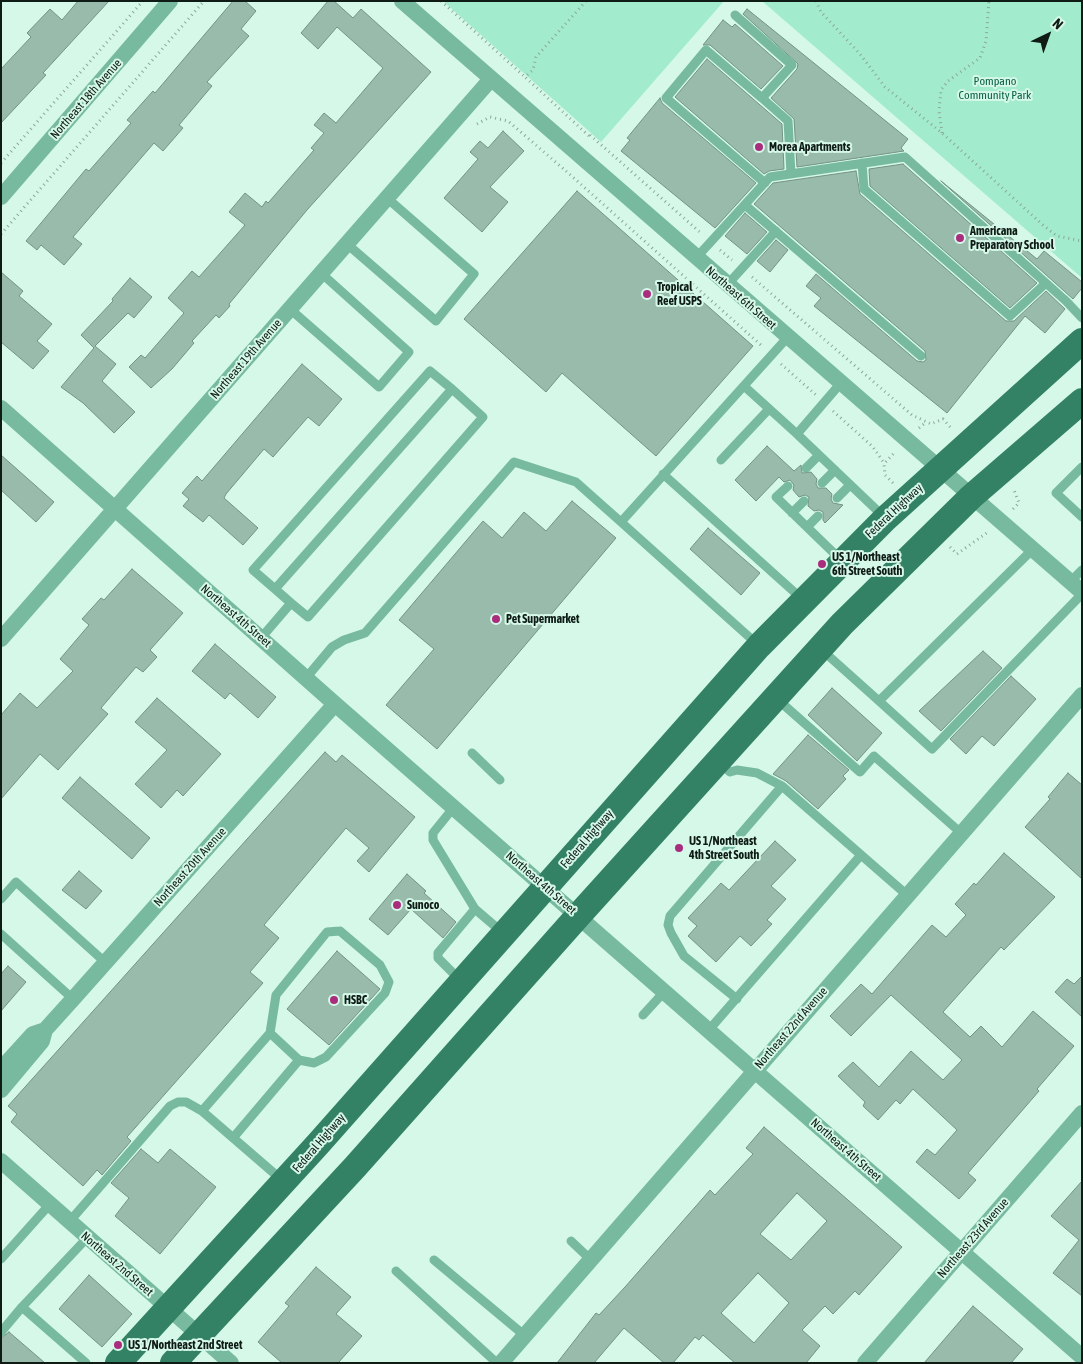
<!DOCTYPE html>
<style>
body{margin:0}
#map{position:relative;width:1083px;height:1364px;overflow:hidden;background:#d5f8e8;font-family:"Asap Condensed",sans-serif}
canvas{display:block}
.frame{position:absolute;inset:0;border:2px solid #0f1c16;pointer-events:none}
.north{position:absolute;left:1023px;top:10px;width:50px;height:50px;-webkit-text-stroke:4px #d5f8e8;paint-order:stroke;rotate:42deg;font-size:14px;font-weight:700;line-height:20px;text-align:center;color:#0f1c16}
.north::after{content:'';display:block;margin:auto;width:18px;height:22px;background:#0f1c16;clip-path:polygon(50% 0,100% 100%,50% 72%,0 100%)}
</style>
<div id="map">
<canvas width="1083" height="1364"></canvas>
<div class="frame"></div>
<div class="north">N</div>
</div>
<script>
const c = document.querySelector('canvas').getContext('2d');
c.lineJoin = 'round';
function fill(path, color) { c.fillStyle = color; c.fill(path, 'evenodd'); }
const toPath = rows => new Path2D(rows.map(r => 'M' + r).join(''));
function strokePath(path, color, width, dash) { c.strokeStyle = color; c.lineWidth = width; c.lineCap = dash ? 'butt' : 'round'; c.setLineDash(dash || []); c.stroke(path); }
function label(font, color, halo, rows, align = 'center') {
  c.font = font + ' "Asap Condensed",sans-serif'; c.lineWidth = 4; c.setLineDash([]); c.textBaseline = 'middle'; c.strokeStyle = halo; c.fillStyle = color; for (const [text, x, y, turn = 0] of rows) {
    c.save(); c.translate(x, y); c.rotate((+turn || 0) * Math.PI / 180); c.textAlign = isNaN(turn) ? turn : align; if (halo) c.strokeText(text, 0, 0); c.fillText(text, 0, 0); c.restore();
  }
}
fill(toPath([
 [443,1,724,1,601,142],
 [762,1,1082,1,1082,278]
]), '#a2eccd');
const building = toPath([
 [78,1,109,1,43,73,46,75,1,123,1,69,31,37,27,33,50,9,62,20,78,1],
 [233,1,245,1,256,11,241,29,249,36,207,82,212,86,179,125,183,128,163,151,154,143,73,237,82,244,64,265,41,245,37,250,26,241,86,169,89,171,131,123,127,120,153,91,155,93,233,1],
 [328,1,334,1,353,18,361,9,431,72,307,210,229,304,230,306,219,318,216,315,192,341,194,343,172,369,151,388,129,367,141,355,145,358,184,313,168,298,192,271,199,277,245,225,229,212,245,193,262,207,266,201,268,203,314,150,311,148,324,133,314,125,324,113,336,123,383,68,337,27,318,49,301,33,328,1],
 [747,9,908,139,901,148,904,151,797,167,794,119,771,98,797,69,798,64,743,14,747,9],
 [723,20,732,27,735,24,783,66,761,89,710,45,703,45,723,20],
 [707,59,782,124,784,169,769,171,764,174,675,97,707,59],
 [660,98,662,103,756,183,715,228,621,151,630,140,627,138,660,98],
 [503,131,524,151,490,187,508,202,482,232,444,198,478,159,470,152,480,141,488,148,503,131],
 [903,164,1037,283,1010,308,870,186,869,169,903,164],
 [856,171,860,194,1006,321,1014,321,1046,291,1065,309,1045,333,1025,316,947,413,814,306,821,298,806,286,816,274,917,361,923,362,926,360,925,351,754,204,773,183,856,171],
 [941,181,1037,259,1044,251,1082,282,1082,288,1073,299,941,181],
 [577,191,753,346,656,456,562,373,546,392,464,319,577,191],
 [745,213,767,232,747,254,725,236,745,213],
 [776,240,788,250,770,272,757,261,776,240],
 [1,272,23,291,19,296,52,324,37,341,49,351,33,369,1,342,1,272],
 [130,278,152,297,134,318,128,313,95,346,116,364,102,381,135,412,114,433,83,403,61,387,94,348,81,335,113,301,112,299,130,278],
 [302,364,342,399,319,426,308,417,273,457,264,449,226,494,224,498,258,528,243,545,209,515,203,522,183,506,189,499,182,493,197,476,202,481,302,364],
 [767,446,794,471,801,465,802,473,811,472,817,479,816,484,818,488,826,488,832,494,831,499,833,503,843,505,825,523,823,520,823,512,819,510,814,511,808,506,809,497,805,495,799,497,793,490,794,485,790,480,784,482,779,477,756,501,735,480,767,446],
 [1,455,54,502,36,522,1,490,1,455],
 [572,501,616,538,437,749,386,705,434,649,399,620,483,521,502,538,524,512,546,531,572,501],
 [708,528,760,573,741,595,690,549,708,528],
 [132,569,183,613,150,650,157,657,143,672,136,667,101,708,108,714,58,770,40,754,1,799,1,715,20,693,37,708,73,671,60,659,89,625,82,619,101,598,104,600,132,569],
 [215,644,276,697,258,718,230,693,225,699,192,671,215,644],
 [983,651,1002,668,941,731,919,711,983,651],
 [1011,676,1036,699,994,746,982,736,966,754,950,739,1011,676],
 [832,688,882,733,857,761,808,715,832,688],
 [157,698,221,754,183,796,177,790,161,808,135,784,167,750,135,722,157,698],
 [808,735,849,770,843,776,846,779,818,809,786,781,773,774,808,735],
 [325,752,336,762,342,755,415,817,369,872,357,861,369,848,346,828,264,925,279,938,250,972,263,983,127,1137,131,1141,102,1175,97,1170,83,1186,11,1122,17,1114,8,1106,325,752],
 [1068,773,1082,785,1082,879,1025,827,1050,799,1048,797,1068,773],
 [80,777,150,838,132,859,62,798,80,777],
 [775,841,796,860,771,886,786,899,767,920,772,924,751,946,740,936,716,962,688,936,697,926,688,918,721,883,729,890,775,841],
 [1004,853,1055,897,1004,950,1001,947,943,1012,970,1037,981,1026,1002,1047,1033,1011,1074,1046,1037,1089,1039,1091,968,1173,976,1180,959,1199,916,1162,927,1149,935,1155,957,1130,913,1089,900,1104,896,1100,878,1120,863,1106,865,1102,838,1076,853,1062,879,1087,911,1051,943,1080,962,1060,891,995,851,1036,830,1016,861,984,872,994,932,925,946,937,966,915,955,904,974,883,976,885,1004,853],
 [79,871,102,891,86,909,62,890,79,871],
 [407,874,426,891,424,893,456,922,443,938,411,909,388,935,369,919,407,874],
 [337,951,380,989,329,1045,287,1009,337,951],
 [8,966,26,982,1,1011,1,974,8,966],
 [1082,976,1082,1017,1055,992,1067,979,1074,984,1082,976],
 [764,1127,902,1247,859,1295,855,1291,833,1314,825,1306,802,1330,820,1346,806,1363,735,1363,703,1335,699,1340,695,1337,673,1363,664,1363,624,1328,594,1363,557,1363,596,1313,599,1315,625,1287,710,1190,715,1195,753,1154,746,1148,764,1127],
 [797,1193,827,1221,791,1260,760,1234,797,1193],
 [758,1273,789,1303,754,1343,721,1313,758,1273],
 [141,1149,158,1163,170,1149,216,1187,160,1254,115,1216,129,1198,111,1183,141,1149],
 [1082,1181,1082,1296,1053,1273,1079,1240,1051,1216,1082,1181],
 [316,1267,351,1297,336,1314,362,1336,338,1363,282,1363,258,1342,289,1306,285,1303,316,1267],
 [89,1275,132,1314,102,1347,59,1309,89,1275],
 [973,1306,1023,1349,1011,1363,924,1363,973,1306],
 [9,1332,45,1363,1,1363,1,1338,9,1332]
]);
fill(building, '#99bbac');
strokePath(building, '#729385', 1);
strokePath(toPath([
 [441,1,525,77],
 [586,1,536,57,533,70,525,77,589,136],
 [816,1,821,12,860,54,885,87,942,133,1044,226,1057,236,1082,241],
 [477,124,490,117,508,121,566,171],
 [942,133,939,111,941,90,948,81,980,58,986,41,989,1],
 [590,135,702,234],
 [1,163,143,1],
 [566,171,762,346],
 [1,234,204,1],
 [720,250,732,260],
 [752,277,912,415,931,424,943,419,952,429],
 [781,364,816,395],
 [833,411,873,447,884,463],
 [919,428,925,423],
 [893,483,885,475,884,464,895,452],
 [1013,509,1019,503,1014,490],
 [950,547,957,554,988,532]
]), '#8ca79b', 3, [1, 4]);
strokePath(toPath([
 [735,15,792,65,762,98,706,50,666,98,765,183],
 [762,98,788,121,791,174],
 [862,163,864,189,1010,316,1046,283],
 [745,205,921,356],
 [347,244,436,321,474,274,387,198],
 [696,258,770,177,905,157,1066,301,1082,318],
 [727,285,776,231],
 [290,309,379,387,409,352,321,273],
 [744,386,797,434,840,384],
 [797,434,883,516],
 [721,460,769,409],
 [1082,467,1056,493,1082,517],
 [806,468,819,455],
 [663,474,802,599],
 [822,483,835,470],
 [788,486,776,497,842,561],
 [837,498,850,485],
 [792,513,804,501],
 [807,527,818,516],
 [1070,582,1082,570],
 [275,589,253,570,430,371,452,389],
 [261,638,291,603,308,617,483,417,452,389,275,589,291,603],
 [757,644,621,522,787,338],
 [822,650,879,701,1032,550],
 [306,678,332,647,344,640,365,633,514,462,576,482,621,522],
 [777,699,860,772,874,756,961,833],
 [879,701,932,749,1082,594],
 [472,753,500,780],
 [719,763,730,772,737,770,757,773,782,786],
 [454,807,433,833,433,840,475,909],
 [1,899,16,882,106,963],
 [340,931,380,965,389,982,385,993,326,1057,314,1063,299,1060,270,1033,276,995,327,932,340,931],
 [1,934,73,999],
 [460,980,438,958,438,953,475,909,503,933],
 [737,999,684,956,671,933,668,925,670,916,782,786,907,895],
 [643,1015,664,992],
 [708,1031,861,855],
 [270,1033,202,1111,283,1181],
 [233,1138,299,1060],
 [69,1222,170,1106,178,1102,186,1102,202,1111],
 [571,1241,590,1259],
 [1,1259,50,1204],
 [434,1260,524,1335],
 [396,1271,497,1363],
 [1,1332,22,1307],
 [86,1363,22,1307,87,1238]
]), '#78ba9f', 9);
strokePath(toPath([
 [402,1,1082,592],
 [1,197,170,1],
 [1,408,335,704,1082,1357],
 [1,639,491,79],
 [1,1069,33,1034,45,1030,73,999,335,704],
 [1,1090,42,1041,45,1030],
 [1,1161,231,1363],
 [501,1363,1082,695],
 [865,1363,1082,1113]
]), '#78ba9f', 16);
strokePath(toPath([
 [118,1363,318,1144,759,646,885,519,1082,341],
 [173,1363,355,1167,578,916,842,624,971,497,1082,401]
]), '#348266', 26);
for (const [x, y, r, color] of [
 [759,147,5,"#aa2c7d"],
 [960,238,5,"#aa2c7d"],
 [647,294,5,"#aa2c7d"],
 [822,564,5,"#aa2c7d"],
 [496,619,5,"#aa2c7d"],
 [679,848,5,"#aa2c7d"],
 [397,905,5,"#aa2c7d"],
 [334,1000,5,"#aa2c7d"],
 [118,1345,5,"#aa2c7d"]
]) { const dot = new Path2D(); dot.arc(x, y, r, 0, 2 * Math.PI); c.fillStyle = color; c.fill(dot); strokePath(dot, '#d5f8e8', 2); }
label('12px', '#0b6147', '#d5f8e8', [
 ["Pompano",995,81],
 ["Community Park",995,95]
]);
label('12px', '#0f1c16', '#d5f8e8', [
 ["Northeast 18th Avenue",86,99,-49],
 ["Northeast 6th Street",741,298,41],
 ["Northeast 19th Avenue",246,359,-49],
 ["Federal Highway",894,511,-43],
 ["Northeast 4th Street",236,616,41],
 ["Federal Highway",587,839,-49],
 ["Northeast 20th Avenue",190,867,-48],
 ["Northeast 4th Street",541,883,41],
 ["Northeast 22nd Avenue",791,1028,-49],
 ["Federal Highway",319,1143,-49],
 ["Northeast 4th Street",846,1150,41],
 ["Northeast 23rd Avenue",973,1238,-49],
 ["Northeast 2nd Street",117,1264,41]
]);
label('bold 12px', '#0f1c16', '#d5f8e8', [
 ["Morea Apartments",769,147],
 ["Americana",970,231],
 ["Preparatory School",970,245],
 ["Tropical",657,287],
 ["Reef USPS",657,301],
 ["US 1/Northeast",832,557],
 ["6th Street South",832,571],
 ["Pet Supermarket",506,619],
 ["US 1/Northeast",689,841],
 ["4th Street South",689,855],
 ["Sunoco",407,905],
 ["HSBC",344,1000],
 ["US 1/Northeast 2nd Street",128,1345]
], 'left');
</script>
